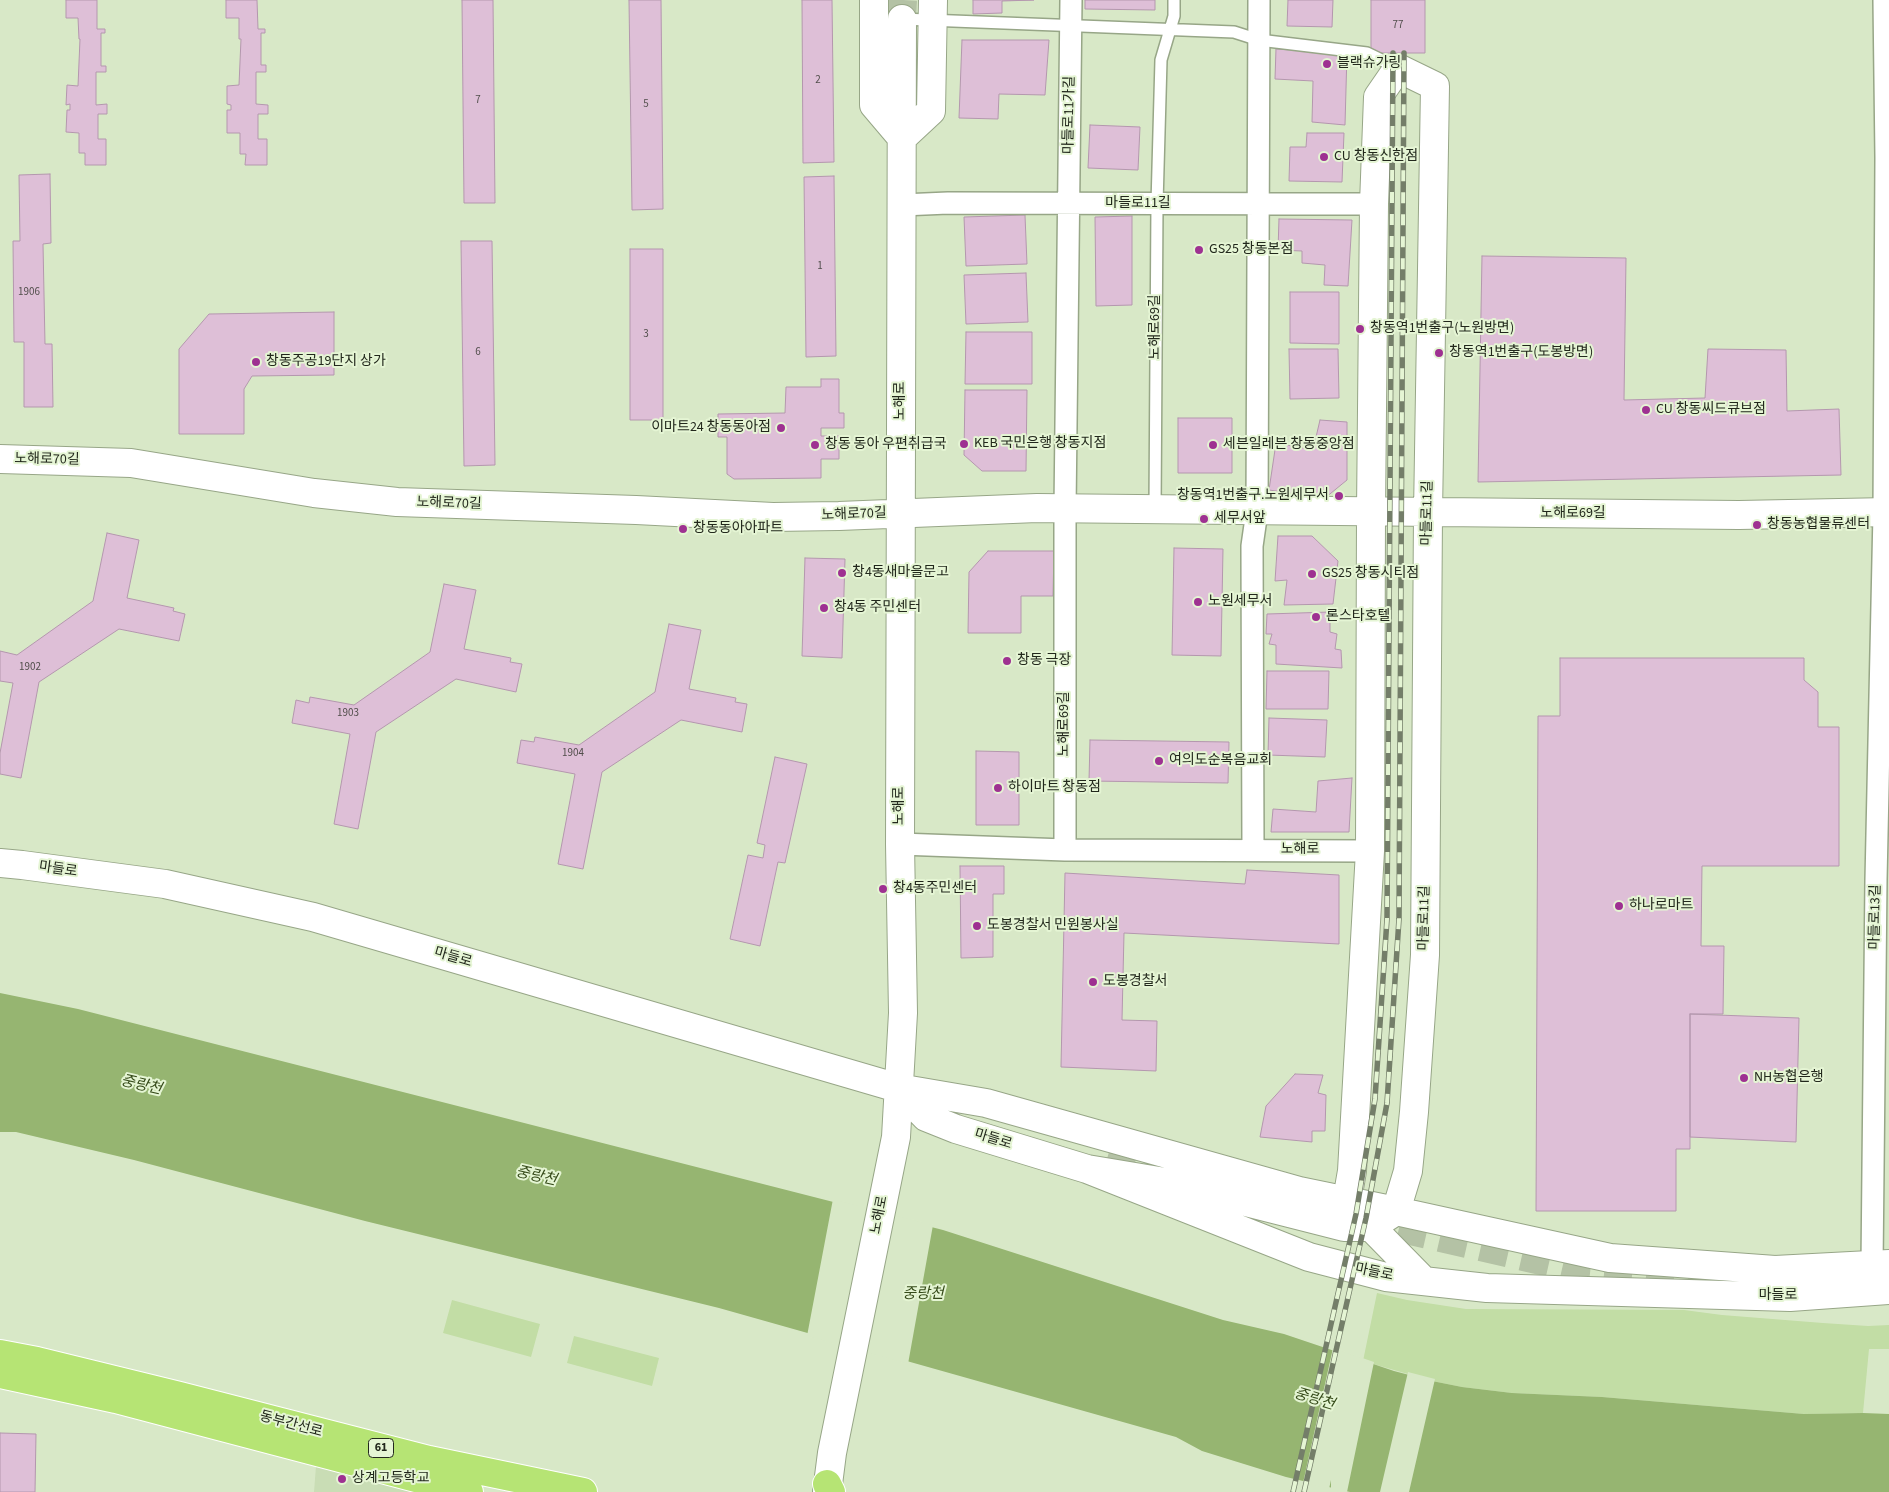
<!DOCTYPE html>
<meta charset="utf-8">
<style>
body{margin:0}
canvas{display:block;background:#d8e8c7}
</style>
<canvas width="1889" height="1492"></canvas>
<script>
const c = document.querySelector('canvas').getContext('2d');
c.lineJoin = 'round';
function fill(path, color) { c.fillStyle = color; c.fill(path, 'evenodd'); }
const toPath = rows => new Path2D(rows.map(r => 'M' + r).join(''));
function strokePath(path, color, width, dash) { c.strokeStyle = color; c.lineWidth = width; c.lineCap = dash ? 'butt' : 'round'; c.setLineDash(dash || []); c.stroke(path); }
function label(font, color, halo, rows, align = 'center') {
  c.font = font + ' "Source Sans 3","Noto Sans KR",sans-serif'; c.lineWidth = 4; c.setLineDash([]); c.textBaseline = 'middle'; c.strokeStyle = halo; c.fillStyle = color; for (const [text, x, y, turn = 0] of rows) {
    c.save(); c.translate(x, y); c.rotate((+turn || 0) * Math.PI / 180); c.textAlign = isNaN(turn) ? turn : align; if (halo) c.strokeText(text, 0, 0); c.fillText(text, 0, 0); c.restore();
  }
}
fill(toPath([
 [316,1466,424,1492,314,1492]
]), '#c9ddb5');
fill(toPath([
 [1377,1293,1407,1300,1466,1309,1684,1310,1722,1315,1823,1323,1868,1326,1889,1325,1889,1349,1869,1349,1863,1413,1804,1414,1602,1397,1512,1393,1462,1387,1432,1381,1363,1361],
 [452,1300,540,1324,531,1357,443,1333],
 [574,1336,659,1358,652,1386,567,1363]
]), '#c2dda5');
fill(toPath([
 [0,993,78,1009,943,1230,1223,1320,1284,1334,1394,1371,1432,1381,1462,1387,1512,1393,1602,1397,1804,1414,1863,1413,1889,1414,1889,1492,1350,1492,1286,1477,1202,1451,1176,1437,719,1308,365,1221,134,1160,16,1132,0,1132]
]), '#96b571');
fill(toPath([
 [833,1199,933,1225,908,1364,807,1336],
 [1333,1348,1374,1362,1347,1492,1331,1490,1331,1480,1329,1489,1303,1483],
 [1408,1372,1435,1379,1409,1492,1380,1492]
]), '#d8e8c7');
const building = toPath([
 [66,0,97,0,97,29,105,29,105,33,101,33,101,66,106,66,106,72,96,72,96,105,107,104,107,114,98,114,98,139,106,139,106,165,85,165,85,153,79,153,79,133,66,132,67,110,70,110,70,104,66,105,67,85,78,86,80,39,79,39,78,18,66,18,66,0],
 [226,0,257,0,258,29,265,29,265,33,261,33,261,65,266,65,266,72,256,72,256,104,268,105,268,114,258,114,258,139,267,139,267,165,245,165,246,154,240,154,240,133,227,133,227,110,231,110,231,105,227,104,227,86,239,85,241,39,239,39,239,18,226,18,226,0],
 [462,0,493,0,495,203,464,203,462,0],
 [629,0,661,0,663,209,632,210,629,0],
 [802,0,832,0,834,162,803,163,802,0],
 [973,0,1034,0,1002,1,1002,13,973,14,973,0],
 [1085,0,1155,0,1155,10,1085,9,1085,0],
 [1288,0,1333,0,1332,27,1287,26,1288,0],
 [1371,0,1425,0,1425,53,1371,53,1371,0],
 [962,40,1049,40,1045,95,999,94,998,119,959,118,962,40],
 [1276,49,1347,53,1345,125,1312,122,1313,81,1275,79,1276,49],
 [1090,125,1140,127,1138,170,1088,168,1090,125],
 [1307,133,1344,133,1342,182,1289,181,1290,147,1306,147,1307,133],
 [50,174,51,243,43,244,45,344,52,344,53,407,24,407,24,342,14,342,13,241,20,241,19,175,50,174],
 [834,176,836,356,806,357,804,177,834,176],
 [1025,215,1027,264,966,266,964,217,1025,215],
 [1132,216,1132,305,1096,306,1095,217,1132,216],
 [1279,219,1352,220,1348,286,1324,285,1325,265,1302,263,1302,251,1278,250,1279,219],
 [461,241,492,241,495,465,464,466,461,241],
 [630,249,663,249,663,420,630,420,630,249],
 [1482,256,1626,258,1624,400,1705,398,1708,349,1786,350,1787,411,1839,409,1841,475,1478,482,1482,256],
 [1026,273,1028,322,966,324,964,275,1026,273],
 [1290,292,1339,292,1339,344,1290,343,1290,292],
 [334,312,334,375,252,376,244,389,244,434,179,434,179,349,209,314,334,312],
 [966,332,1032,332,1032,384,965,384,966,332],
 [1289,349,1338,349,1339,398,1290,399,1289,349],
 [821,379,839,379,839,413,844,413,844,428,821,428,821,436,839,436,839,459,821,459,821,478,734,479,727,474,727,437,718,437,718,414,785,413,786,387,821,387,821,379],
 [965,390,1027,390,1026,471,982,471,964,455,965,390],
 [1178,418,1232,418,1232,473,1178,473,1178,418],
 [1320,420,1347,422,1347,480,1325,498,1269,490,1276,443,1313,450,1320,420],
 [107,533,139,540,127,598,174,608,173,611,185,614,179,641,119,629,39,682,21,778,0,774,0,753,13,683,0,681,0,651,17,655,93,601,107,533],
 [1278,536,1312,536,1338,561,1333,604,1284,605,1287,580,1275,581,1278,536],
 [1174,548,1223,549,1221,656,1172,655,1174,548],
 [988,551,1054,551,1053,596,1021,596,1021,633,968,633,969,572,988,551],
 [805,558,845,559,842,658,802,656,805,558],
 [444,584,476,590,464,649,511,658,510,662,522,664,516,692,456,679,376,732,358,829,334,824,350,734,292,723,296,700,309,703,310,697,354,705,430,652,444,584],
 [1330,612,1330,632,1337,634,1335,649,1341,650,1342,668,1276,664,1276,645,1269,644,1272,634,1266,634,1267,614,1330,612],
 [669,624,701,630,689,689,736,698,735,702,747,704,742,732,681,720,602,772,583,869,558,864,575,774,517,763,521,740,534,742,535,737,579,745,655,692,669,624],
 [1560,658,1804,658,1804,680,1818,692,1818,727,1839,727,1839,866,1702,866,1701,946,1724,946,1723,1014,1690,1014,1690,1149,1676,1149,1676,1211,1536,1211,1538,716,1560,716,1560,658],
 [1267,671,1329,671,1328,709,1266,709,1267,671],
 [1269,718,1327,720,1325,757,1268,755,1269,718],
 [1090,740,1229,742,1228,783,1089,781,1090,740],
 [976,751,1019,752,1019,825,976,825,976,751],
 [775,757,807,764,785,863,778,862,760,946,730,939,748,855,763,858,765,845,757,843,775,757],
 [1352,778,1349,832,1271,832,1273,809,1316,812,1318,781,1352,778],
 [960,866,1004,866,1004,894,993,894,993,957,961,958,960,866],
 [1247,870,1339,875,1339,944,1124,933,1122,1020,1157,1021,1156,1071,1061,1067,1065,873,1245,884,1247,870],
 [1690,1014,1799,1018,1796,1142,1690,1137,1690,1014],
 [1295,1074,1323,1075,1318,1093,1326,1095,1325,1131,1312,1131,1312,1142,1260,1137,1266,1106,1295,1074],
 [0,1433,36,1434,35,1492,0,1492,0,1433]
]);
fill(building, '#debfd7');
strokePath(building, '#b497ae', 1);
strokePath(toPath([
 [902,19,903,0]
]), '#b4c2a5', 28, [28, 14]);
strokePath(toPath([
 [1109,1152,1202,1179],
 [1358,1219,1572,1268,1711,1283]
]), '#b4c2a5', 28, [28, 14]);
const service = toPath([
 [902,19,1234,32,1259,40,1367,53,1398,68],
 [1155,509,1157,204,1161,60,1174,16,1174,0]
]);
const minor = toPath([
 [902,205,948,203,1374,204],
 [900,844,1065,850,1370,851],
 [1065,850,1065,509,1071,0],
 [1253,850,1252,546,1257,511,1259,0],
 [1879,1278,1872,1265,1876,880,1884,513,1886,158,1884,0]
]);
const secondary = toPath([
 [874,0,874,105,902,138],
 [902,138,931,111,933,0],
 [0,459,131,463,314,493,397,502,636,510,773,517,839,516,1037,508,1739,515,1889,512],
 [0,863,22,865,165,884,313,917,898,1088,986,1103,1299,1191,1396,1211,1610,1258,1775,1270,1889,1264],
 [898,1088,926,1117,956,1129,1087,1169,1309,1257,1386,1277,1487,1288,1790,1297,1889,1290],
 [1087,1169,1171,1183,1344,1227,1371,1227,1396,1211,1408,1171,1414,1112,1425,955,1428,513,1435,86,1398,68,1378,97,1374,204,1371,512,1370,851,1352,1171,1347,1200,1371,1227,1424,1281],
 [827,1492,832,1453,896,1137,903,1013,900,844,902,19]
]);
const trunk = toPath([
 [0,1354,37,1361,180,1396,429,1460,583,1492],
 [0,1374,116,1399,469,1492],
 [827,1484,831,1492]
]);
strokePath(service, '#97a687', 14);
strokePath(minor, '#97a687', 24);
strokePath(secondary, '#97a687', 30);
strokePath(trunk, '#fff', 30);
strokePath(service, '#fff', 11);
strokePath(minor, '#fff', 21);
strokePath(secondary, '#fff', 28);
strokePath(trunk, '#b6e474', 28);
const rail = toPath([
 [1293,1492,1356,1214,1375,1099,1387,919,1393,53],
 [1304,1492,1366,1218,1387,1103,1399,919,1404,53]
]);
strokePath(rail, '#747e69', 5.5);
strokePath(rail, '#e5f5d4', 4, [11]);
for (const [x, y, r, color] of [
 [1327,64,5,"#9e3191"],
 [1324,157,5,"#9e3191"],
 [1199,250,5,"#9e3191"],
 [1360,329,5,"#9e3191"],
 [1439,353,5,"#9e3191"],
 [256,362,5,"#9e3191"],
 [1646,410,5,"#9e3191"],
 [781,428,5,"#9e3191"],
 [964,444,5,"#9e3191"],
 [815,445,5,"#9e3191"],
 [1213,445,5,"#9e3191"],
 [1339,496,5,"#9e3191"],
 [1204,519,5,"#9e3191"],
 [1757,525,5,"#9e3191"],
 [683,529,5,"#9e3191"],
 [842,573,5,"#9e3191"],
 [1312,574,5,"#9e3191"],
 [1198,602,5,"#9e3191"],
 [824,608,5,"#9e3191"],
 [1316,617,5,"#9e3191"],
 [1007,661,5,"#9e3191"],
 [1159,761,5,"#9e3191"],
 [998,788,5,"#9e3191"],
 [883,889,5,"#9e3191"],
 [1619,906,5,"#9e3191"],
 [977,926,5,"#9e3191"],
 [1093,982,5,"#9e3191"],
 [1744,1078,5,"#9e3191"],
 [342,1479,5,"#9e3191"]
]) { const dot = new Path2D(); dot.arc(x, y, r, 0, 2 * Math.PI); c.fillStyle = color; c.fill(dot); strokePath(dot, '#e5f5d4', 2); }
label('11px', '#514e4b', null, [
 ["77",1398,26],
 ["2",818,81],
 ["7",478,101],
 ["5",646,105],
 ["1",820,267],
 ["1906",29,293],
 ["3",646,335],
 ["6",478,353],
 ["1902",30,668],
 ["1903",348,714],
 ["1904",573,754]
]);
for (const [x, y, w] of [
 [381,1448,25]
]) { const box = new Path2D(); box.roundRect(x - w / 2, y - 9.5, w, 19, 4); c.fillStyle = '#e5f5d4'; c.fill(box); strokePath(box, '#22281c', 1); }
label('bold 12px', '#22281c', null, [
 ["61",381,1448]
]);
label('14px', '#22281c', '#e5f5d4', [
 ["블랙슈가링",1337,64],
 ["CU 창동신한점",1334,157],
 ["GS25 창동본점",1209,250],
 ["창동역1번출구(노원방면)",1370,329],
 ["창동역1번출구(도봉방면)",1449,353],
 ["창동주공19단지 상가",266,362],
 ["CU 창동씨드큐브점",1656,410],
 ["이마트24 창동동아점",771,428,"right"],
 ["KEB 국민은행 창동지점",974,444],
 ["창동 동아 우편취급국",825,445],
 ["세븐일레븐 창동중앙점",1223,445],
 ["창동역1번출구.노원세무서",1329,496,"right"],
 ["세무서앞",1214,519],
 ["창동농협물류센터",1767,525],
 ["창동동아아파트",693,529],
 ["창4동새마을문고",852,573],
 ["GS25 창동시티점",1322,574],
 ["노원세무서",1208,602],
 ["창4동 주민센터",834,608],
 ["론스타호텔",1326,617],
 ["창동 극장",1017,661],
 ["여의도순복음교회",1169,761],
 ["하이마트 창동점",1008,788],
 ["창4동주민센터",893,889],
 ["하나로마트",1629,906],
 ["도봉경찰서 민원봉사실",987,926],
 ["도봉경찰서",1103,982],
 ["NH농협은행",1754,1078],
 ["상계고등학교",352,1479]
], 'left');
label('14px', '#22281c', '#e5f5d4', [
 ["마들로11가길",1070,115,-89],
 ["마들로11길",1138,204],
 ["노해로69길",1156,327,-90],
 ["노해로",901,401,-90],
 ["노해로70길",47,460,1],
 ["노해로70길",449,504,2],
 ["마들로11길",1428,513,-89],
 ["노해로69길",1573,514],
 ["노해로70길",854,515,-2],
 ["노해로69길",1065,724,-90],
 ["노해로",900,806,-90],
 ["노해로",1300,850],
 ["마들로",58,870,8],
 ["마들로13길",1876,917,-89],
 ["마들로11길",1425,918,-89],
 ["마들로",453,958,16],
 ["마들로",993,1140,17],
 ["노해로",880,1215,-79],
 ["마들로",1374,1273,12],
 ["마들로",1778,1296],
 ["동부간선로",291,1425,15]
]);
label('italic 15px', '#354a19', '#e5f5d4', [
 ["중랑천",141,1086,13],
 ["중랑천",536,1177,13],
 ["중랑천",923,1295],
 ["중랑천",1314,1400,17]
]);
</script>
